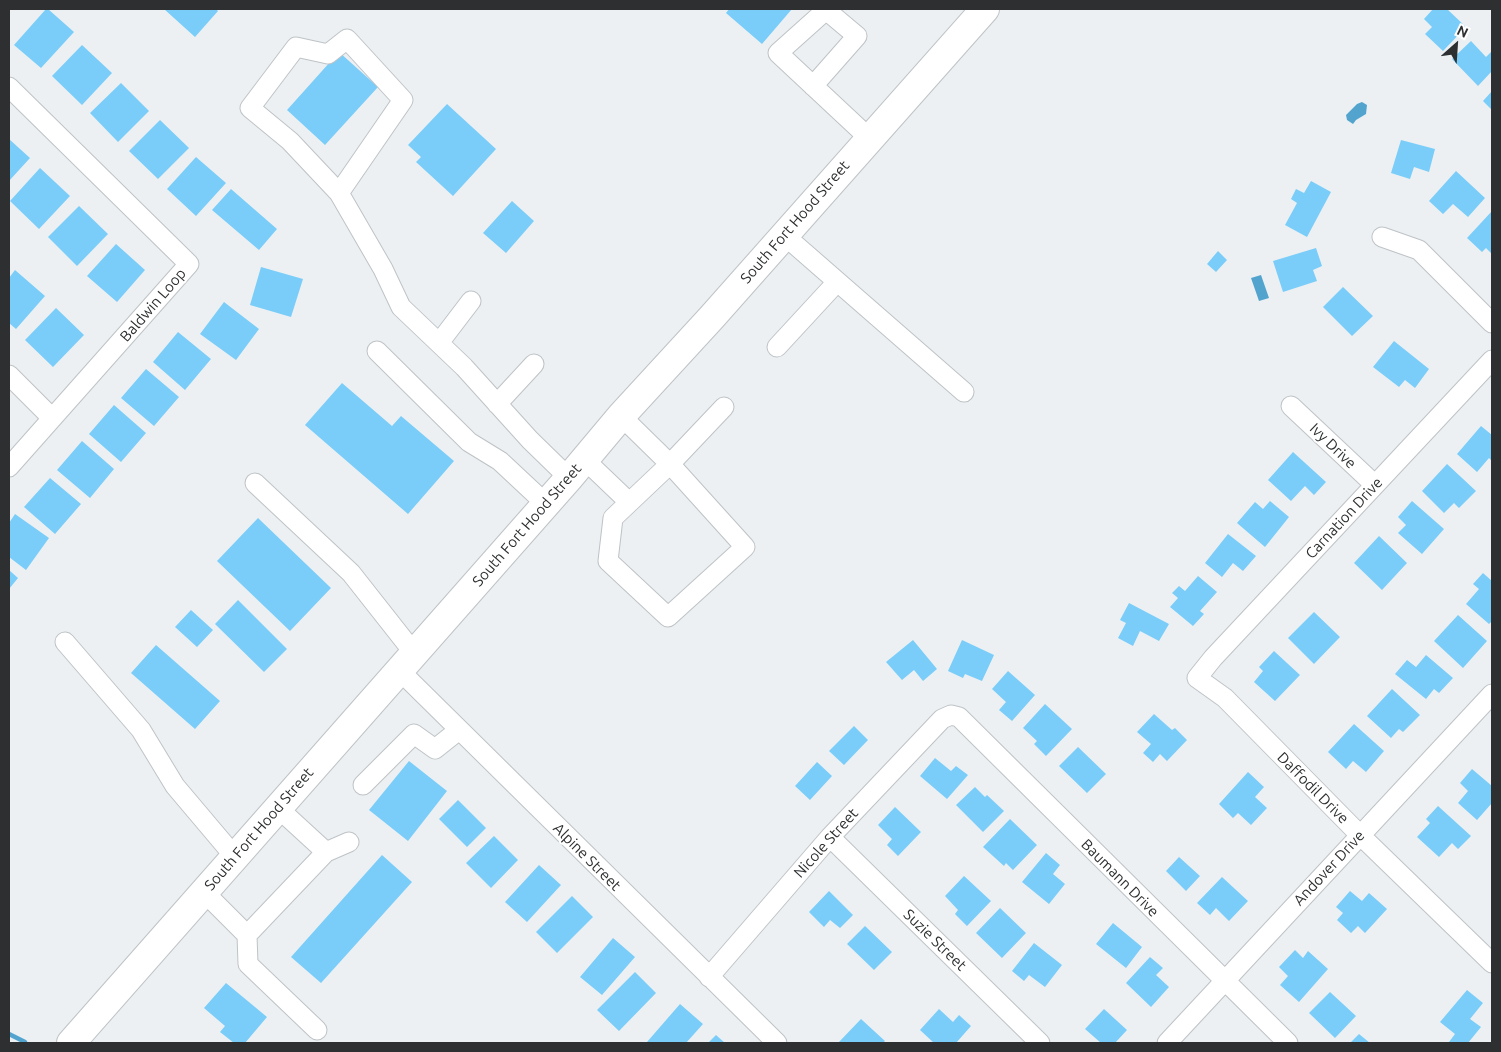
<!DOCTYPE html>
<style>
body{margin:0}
#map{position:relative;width:1501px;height:1052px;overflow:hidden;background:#ecf0f3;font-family:Ubuntu,sans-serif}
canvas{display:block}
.frame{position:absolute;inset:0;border:10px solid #2d2f30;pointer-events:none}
.north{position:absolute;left:1431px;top:20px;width:50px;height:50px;-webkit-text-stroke:4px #fff;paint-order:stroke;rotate:26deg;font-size:14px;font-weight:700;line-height:20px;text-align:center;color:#2d2f30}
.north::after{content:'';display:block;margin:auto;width:18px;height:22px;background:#2d2f30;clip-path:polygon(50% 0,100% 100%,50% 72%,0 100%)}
</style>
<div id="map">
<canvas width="1501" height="1052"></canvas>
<div class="frame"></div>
<div class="north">N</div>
</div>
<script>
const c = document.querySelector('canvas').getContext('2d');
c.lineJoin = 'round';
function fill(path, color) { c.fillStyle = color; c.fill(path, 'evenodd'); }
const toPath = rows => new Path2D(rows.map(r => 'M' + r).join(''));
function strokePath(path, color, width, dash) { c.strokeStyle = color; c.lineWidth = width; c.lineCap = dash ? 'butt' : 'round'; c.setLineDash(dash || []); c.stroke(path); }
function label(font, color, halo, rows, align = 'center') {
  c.font = font + ' Ubuntu,sans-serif'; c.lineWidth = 4; c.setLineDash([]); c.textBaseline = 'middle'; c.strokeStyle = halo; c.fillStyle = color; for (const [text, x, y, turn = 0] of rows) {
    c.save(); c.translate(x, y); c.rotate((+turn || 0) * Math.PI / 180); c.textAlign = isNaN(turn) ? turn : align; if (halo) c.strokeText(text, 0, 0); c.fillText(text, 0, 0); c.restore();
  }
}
fill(toPath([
 [1362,102,1367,105,1366,114,1356,120,1353,124,1347,120,1346,115,1357,104],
 [1261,275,1269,298,1259,301,1251,278]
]), '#52a4ce');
strokePath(toPath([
 [9,1034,25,1042]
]), '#52a4ce', 4.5);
fill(toPath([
 [46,9,48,9,74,32,41,68,14,45],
 [164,9,216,9,218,11,195,37],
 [729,9,792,9,762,44,726,13],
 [1433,9,1447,9,1466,27,1443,51,1425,34,1432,27,1424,19],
 [1471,41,1486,57,1491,52,1492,53,1492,71,1478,86,1452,59],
 [82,45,112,73,82,105,52,76],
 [339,52,378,87,325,145,287,110],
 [121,83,149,111,118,142,90,113],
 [1492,91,1492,110,1483,101],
 [447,104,496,149,453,196,416,162,421,157,408,145],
 [160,120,189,148,158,179,129,151],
 [9,139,30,158,9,181],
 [1401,140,1435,149,1429,172,1414,167,1410,179,1391,173],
 [196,157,226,183,196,216,167,189],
 [40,168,70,196,39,229,10,201],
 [1456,171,1485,198,1468,217,1453,204,1443,214,1429,201],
 [1311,181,1331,192,1307,237,1285,225,1297,203,1291,199,1296,189,1304,193],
 [231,189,277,229,259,250,212,210],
 [512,201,534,221,506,253,483,233],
 [79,206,108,234,77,266,48,237],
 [1492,211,1492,254,1486,248,1482,252,1467,238],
 [116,244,145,270,117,302,87,276],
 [1316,248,1322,266,1313,270,1317,281,1283,292,1273,261],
 [1218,251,1227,260,1216,272,1207,264],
 [261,267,303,279,291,317,250,305],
 [15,270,45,296,16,329,9,323,9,278],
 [1343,287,1373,316,1352,336,1323,307],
 [224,302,259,329,236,360,200,334],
 [56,308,84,335,53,367,25,340],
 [178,332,211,359,185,390,153,362],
 [1394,341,1429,369,1415,388,1405,380,1399,387,1373,367],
 [146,369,179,397,154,426,121,398],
 [342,383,392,426,401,416,454,461,408,514,305,425],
 [114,405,146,433,121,462,89,434],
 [1481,426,1492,435,1492,461,1489,458,1477,472,1457,454],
 [82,441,114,469,90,498,57,470],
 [1293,452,1326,482,1314,495,1305,486,1291,501,1268,480],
 [1447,464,1476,491,1459,508,1454,503,1444,513,1422,491],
 [50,478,81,504,55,534,24,507],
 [1270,501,1289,517,1265,547,1237,523,1255,502,1263,509],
 [1412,501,1444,529,1422,554,1398,533,1406,525,1398,517],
 [15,514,49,538,26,570,9,557,9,523],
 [258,518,331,588,290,631,217,561],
 [1228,534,1256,556,1243,571,1233,563,1222,577,1205,563],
 [1379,536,1407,563,1382,590,1354,563],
 [9,570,18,578,9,589],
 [1483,573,1492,581,1492,621,1489,624,1466,604,1479,589,1473,584],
 [1198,576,1217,592,1200,611,1204,614,1193,626,1170,607,1178,598,1172,593,1179,586,1185,591],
 [238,600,287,649,264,672,215,624],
 [1129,603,1169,624,1159,641,1140,631,1133,646,1118,638,1126,623,1120,620],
 [191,610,213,630,197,647,175,627],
 [1314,612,1340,637,1314,664,1288,638],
 [1458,615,1487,641,1463,668,1434,641],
 [913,640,937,669,923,681,914,670,902,680,886,662],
 [962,640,994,655,982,681,965,674,963,678,948,671],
 [156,645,220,701,195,729,131,673],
 [1274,651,1300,675,1275,701,1254,682,1263,671,1259,667],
 [1426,655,1453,678,1439,693,1434,689,1426,699,1395,674,1407,660,1416,667],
 [1008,671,1035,695,1012,721,999,710,1006,702,992,689],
 [1392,689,1420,715,1403,732,1399,729,1391,738,1367,716],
 [1045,704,1072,729,1046,756,1034,744,1037,741,1023,728],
 [1154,714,1172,730,1175,728,1187,740,1167,761,1160,754,1153,762,1143,753,1151,744,1137,732],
 [1354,724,1384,751,1366,772,1353,761,1346,769,1328,752],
 [854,726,868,740,844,765,829,751],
 [1078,747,1106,774,1087,793,1059,766],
 [935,758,951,771,956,766,968,775,947,799,920,776],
 [409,761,447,791,408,841,369,810],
 [817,762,832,776,810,800,795,786],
 [1472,769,1492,786,1492,803,1477,820,1458,803,1468,791,1460,783],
 [1248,772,1264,787,1255,797,1267,808,1251,825,1238,813,1233,818,1219,804],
 [975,787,985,797,987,795,1004,811,983,832,956,805],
 [458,800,486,828,467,847,439,819],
 [1438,806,1471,836,1458,849,1452,843,1439,857,1417,837,1430,823,1426,819],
 [895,807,921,832,898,856,887,845,892,839,878,825],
 [1010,819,1037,845,1013,870,1006,863,1004,866,983,847],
 [494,836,518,860,491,888,466,863],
 [1046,853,1060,865,1053,874,1065,884,1049,904,1022,882],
 [382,855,412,882,321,983,291,957],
 [1179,857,1200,876,1186,891,1166,871],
 [539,865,561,885,527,922,505,902],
 [964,876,991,901,967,926,955,914,958,910,945,896],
 [1222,877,1248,901,1229,921,1216,908,1210,915,1197,903],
 [829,891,853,915,840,928,830,920,824,927,809,912],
 [1350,891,1362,901,1369,893,1387,909,1365,933,1358,926,1351,933,1337,920,1343,913,1336,907],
 [572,896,593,917,557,953,536,932],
 [1000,908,1026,933,1002,958,976,933],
 [1113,923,1142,947,1126,968,1096,944],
 [865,926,892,952,874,970,847,944],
 [613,938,635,957,602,995,580,977],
 [1034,943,1062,965,1045,987,1029,975,1024,981,1012,971],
 [1295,950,1303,958,1308,951,1328,969,1299,1002,1280,985,1288,976,1279,967],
 [1150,957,1163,968,1156,975,1169,987,1151,1007,1126,983],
 [635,972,656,993,619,1031,597,1010],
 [226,983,267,1017,245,1043,234,1043,220,1032,225,1026,204,1008],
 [1467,990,1483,1003,1470,1019,1481,1027,1468,1043,1451,1043,1449,1042,1455,1034,1440,1022],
 [1330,992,1356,1016,1335,1038,1309,1013],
 [680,1004,703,1024,686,1043,649,1043,647,1042],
 [939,1009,953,1022,959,1015,971,1026,956,1043,934,1043,920,1030],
 [1104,1009,1127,1030,1115,1043,1101,1043,1085,1029],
 [861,1019,885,1041,883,1043,838,1043],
 [1359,1034,1370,1043,1350,1043],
 [716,1035,725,1043,708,1043]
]), '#7acdf8');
const minor = toPath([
 [813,86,857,36,826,10,778,53,869,138],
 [9,87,189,264,9,467],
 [339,193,403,100,347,39,328,54,296,47,250,108,290,141,339,193,383,269,401,307,464,367,530,440,569,478],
 [784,235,964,392],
 [1382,237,1419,250,1492,323],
 [439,343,471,301],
 [777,347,837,282],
 [377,351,469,442,500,461,546,504],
 [1492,360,1213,658,1197,678,1225,698,1360,835,1492,963],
 [9,375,52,418],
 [497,404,534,364],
 [1291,406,1375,485],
 [621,416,670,464,724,407],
 [585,460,629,502],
 [670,464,745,547,668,617,608,561,613,518,670,464],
 [255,483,351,573,414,653],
 [65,642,141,730,175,786,235,857],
 [399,670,777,1043],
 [363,785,414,734,435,749,459,730],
 [830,837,1040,1043],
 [326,852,349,842],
 [204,892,247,935,326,852,278,808],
 [247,935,248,964,317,1030],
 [709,977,830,837,942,719,951,715,959,717,1288,1043],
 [1167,1043,1492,694]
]);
const highway = toPath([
 [71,1043,569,478,621,416,712,317,985,9]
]);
strokePath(minor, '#bec3c6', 21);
strokePath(highway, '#bec3c6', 30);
strokePath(minor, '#fff', 19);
strokePath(highway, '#fff', 28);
label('15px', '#2d2f30', '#fff', [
 ["South Fort Hood Street",795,222,-49],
 ["Baldwin Loop",153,305,-49],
 ["Ivy Drive",1333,446,44],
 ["Carnation Drive",1344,518,-47],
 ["South Fort Hood Street",527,525,-49],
 ["Daffodil Drive",1313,788,45],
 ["South Fort Hood Street",259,829,-49],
 ["Nicole Street",826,843,-48],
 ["Alpine Street",587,857,45],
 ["Andover Drive",1329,868,-47],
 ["Baumann Drive",1120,878,45],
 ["Suzie Street",935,940,44]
]);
</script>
